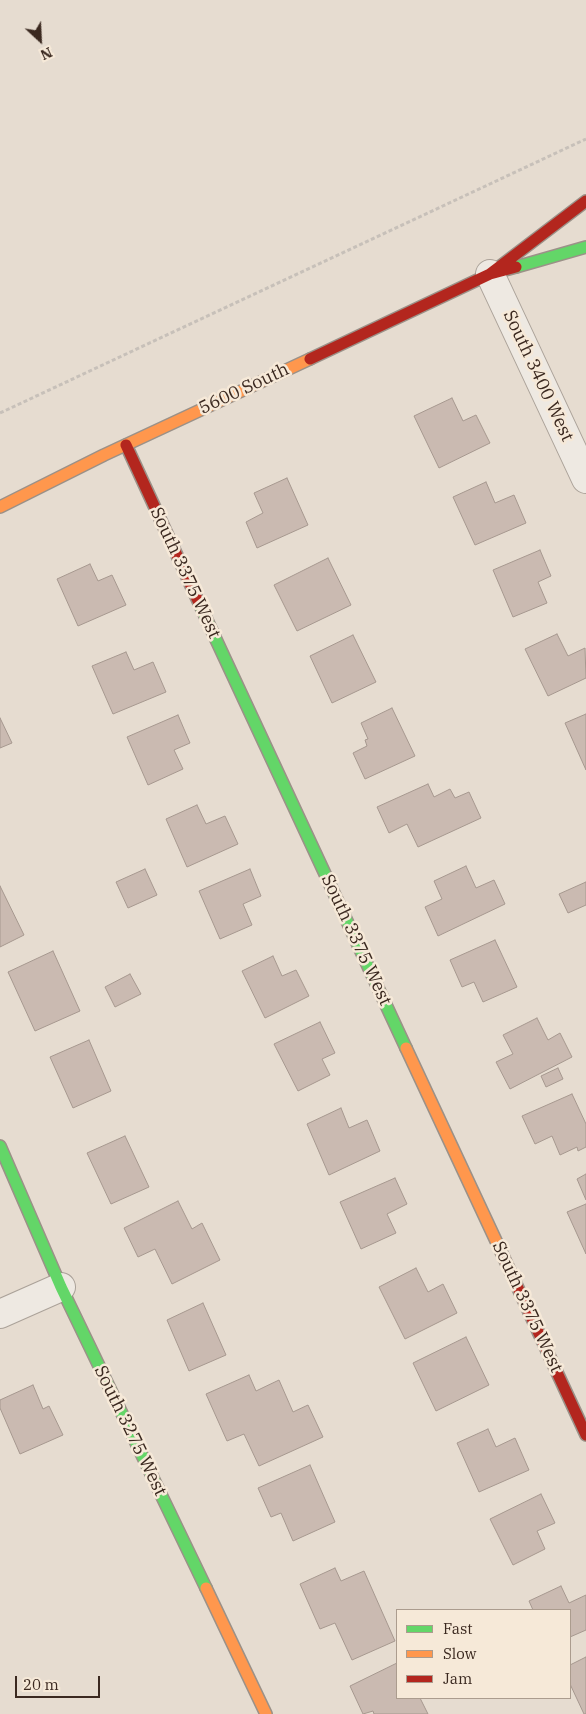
<!DOCTYPE html>
<style>
body{margin:0}
#map{position:relative;width:586px;height:1714px;overflow:hidden;background:#e6dcd0;font-family:"IBM Plex Serif",serif}
canvas{display:block}
.legend{position:absolute;left:396px;top:1609px;width:175px;height:90px;box-sizing:border-box;background:#f6e9d8;border:1px solid #ab9c8e;margin:0;padding:6px 9px;list-style:none;font-size:15px;color:#3b2920}
.legend li{display:flex;align-items:center;gap:10px;height:25px}
.legend b{width:25px;border:1px solid #ab9c8e}
.north{position:absolute;left:15px;top:15px;width:50px;height:50px;-webkit-text-stroke:4px #f6e9d8;paint-order:stroke;rotate:155deg;font-size:14px;font-weight:700;line-height:20px;text-align:center;color:#3b2920}
.north::after{content:'';display:block;margin:auto;width:18px;height:22px;background:#3b2920;clip-path:polygon(50% 0,100% 100%,50% 72%,0 100%)}
.scale{position:absolute;left:15px;top:1676px;width:85px;height:22px;box-sizing:border-box;border:2px solid #3b2920;border-top:0;padding-left:6px;font-size:15px;line-height:18px;white-space:nowrap;color:#3b2920;-webkit-text-stroke:4px #f6e9d8;paint-order:stroke}
</style>
<div id="map">
<canvas width="586" height="1714"></canvas>
<ul class="legend">
<li><b style="height:6px;background:#63d668"></b>Fast</li>
<li><b style="height:6px;background:#ff974d"></b>Slow</li>
<li><b style="height:6px;background:#b3261e"></b>Jam</li>
</ul>
<div class="north">N</div>
<div class="scale">20 m</div>
</div>
<script>
const c = document.querySelector('canvas').getContext('2d');
c.lineJoin = 'round';
function fill(path, color) { c.fillStyle = color; c.fill(path, 'evenodd'); }
const toPath = rows => new Path2D(rows.map(r => 'M' + r).join(''));
function strokePath(path, color, width, dash) { c.strokeStyle = color; c.lineWidth = width; c.lineCap = dash ? 'butt' : 'round'; c.setLineDash(dash || []); c.stroke(path); }
function label(font, color, halo, rows, align = 'center') {
  c.font = font + ' "IBM Plex Serif",serif'; c.lineWidth = 5; c.setLineDash([]); c.textBaseline = 'middle'; c.strokeStyle = halo; c.fillStyle = color; for (const [text, x, y, turn = 0] of rows) {
    c.save(); c.translate(x, y); c.rotate((+turn || 0) * Math.PI / 180); c.textAlign = isNaN(turn) ? turn : align; if (halo) c.strokeText(text, 0, 0); c.fillText(text, 0, 0); c.restore();
  }
}
const building = toPath([
 [452,398,463,421,476,415,490,443,439,468,414,416,452,398],
 [287,478,308,525,257,548,246,522,263,513,254,493,287,478],
 [486,482,495,503,514,495,526,523,475,545,453,497,486,482],
 [540,550,551,576,538,582,547,603,513,617,493,570,540,550],
 [328,558,351,605,297,631,274,585,328,558],
 [90,564,98,581,112,575,126,605,78,626,57,579,90,564],
 [557,634,568,656,585,648,586,678,548,696,525,649,557,634],
 [353,635,376,682,332,703,310,656,353,635],
 [126,652,134,670,153,662,166,692,113,714,92,666,126,652],
 [392,708,415,756,365,779,353,753,367,746,365,740,368,739,361,723,392,708],
 [586,714,586,770,565,723,586,714],
 [178,715,190,743,174,750,183,769,148,785,127,737,178,715],
 [0,718,12,743,0,748,0,718],
 [428,784,434,797,450,789,455,798,469,792,481,818,418,847,407,824,389,833,377,807,428,784],
 [197,805,206,824,225,816,238,844,187,867,166,819,197,805],
 [466,866,476,888,494,880,505,904,438,936,425,907,442,899,434,881,466,866],
 [145,869,157,895,128,908,116,882,145,869],
 [250,869,261,896,243,904,252,925,220,939,199,891,250,869],
 [586,882,586,905,568,913,559,894,586,882],
 [0,886,24,935,0,947,0,886],
 [495,940,517,987,483,1002,474,982,462,987,450,960,495,940],
 [53,951,80,1011,35,1031,8,972,53,951],
 [273,956,282,976,296,970,309,996,265,1018,242,971,273,956],
 [130,974,141,994,115,1007,105,987,130,974],
 [537,1018,548,1040,560,1033,572,1057,510,1089,496,1062,513,1054,503,1035,537,1018],
 [320,1022,335,1053,322,1059,330,1075,298,1091,274,1044,320,1022],
 [89,1040,111,1091,73,1108,50,1057,89,1040],
 [558,1068,563,1079,546,1087,541,1076,558,1068],
 [572,1094,586,1124,586,1147,578,1151,577,1147,560,1155,552,1136,535,1144,522,1116,572,1094],
 [341,1108,349,1128,367,1120,380,1151,329,1175,307,1124,341,1108],
 [125,1136,149,1187,111,1204,87,1153,125,1136],
 [586,1174,586,1200,577,1179,586,1174],
 [395,1178,407,1204,387,1214,396,1233,361,1249,340,1202,395,1178],
 [178,1201,192,1229,202,1223,220,1260,172,1284,155,1249,138,1257,124,1228,178,1201],
 [586,1204,586,1254,567,1212,586,1204],
 [416,1268,428,1292,443,1284,457,1313,405,1339,379,1287,416,1268],
 [203,1303,226,1355,189,1371,167,1320,203,1303],
 [466,1337,489,1385,436,1411,413,1363,466,1337],
 [249,1375,256,1391,279,1380,293,1412,308,1405,323,1437,259,1466,244,1434,227,1441,206,1394,249,1375],
 [33,1385,43,1409,49,1406,63,1435,20,1454,0,1408,0,1400,33,1385],
 [488,1429,496,1447,515,1438,529,1470,479,1492,457,1443,488,1429],
 [310,1465,335,1522,293,1541,281,1513,271,1517,258,1488,310,1465],
 [541,1494,555,1523,537,1531,545,1549,513,1565,490,1519,541,1494],
 [335,1568,341,1581,364,1571,395,1641,352,1660,335,1623,320,1629,300,1584,335,1568],
 [561,1586,569,1603,586,1595,586,1630,570,1637,570,1610,533,1610,529,1601,561,1586],
 [586,1657,586,1714,584,1714,570,1684,570,1665,586,1657],
 [397,1663,397,1698,420,1698,428,1714,374,1714,373,1711,363,1714,350,1686,397,1663]
]);
fill(building, '#cabab1');
strokePath(building, '#a6988f', 1);
const street = toPath([
 [490,274,586,479],
 [0,1314,61,1287]
]);
const fast = toPath([
 [516,267,586,247],
 [199,603,406,1048],
 [0,1146,61,1287,206,1588]
]);
const slow = toPath([
 [0,507,104,455,310,359],
 [406,1048,504,1258],
 [206,1588,266,1714]
]);
const jam = toPath([
 [516,267,490,274,586,201],
 [310,359,490,274],
 [126,445,199,603],
 [504,1258,586,1435]
]);
strokePath(street, '#aba299', 30);
strokePath(fast, '#9b9188', 14);
strokePath(slow, '#9b9188', 14);
strokePath(jam, '#9b9188', 14);
strokePath(toPath([
 [0,413,586,139]
]), '#c7c0b9', 3, [4, 2.5]);
strokePath(street, '#eee9e2', 28);
strokePath(fast, '#63d668', 11);
strokePath(slow, '#ff974d', 11);
strokePath(jam, '#b3261e', 11);
label('18px', '#3b2920', '#f6e9d8', [
 ["South 3400 West",538,376,65],
 ["5600 South",244,389,-25],
 ["South 3375 West",185,573,65],
 ["South 3375 West",356,940,65],
 ["South 3375 West",527,1307,65],
 ["South 3275 West",130,1431,64]
]);
</script>
